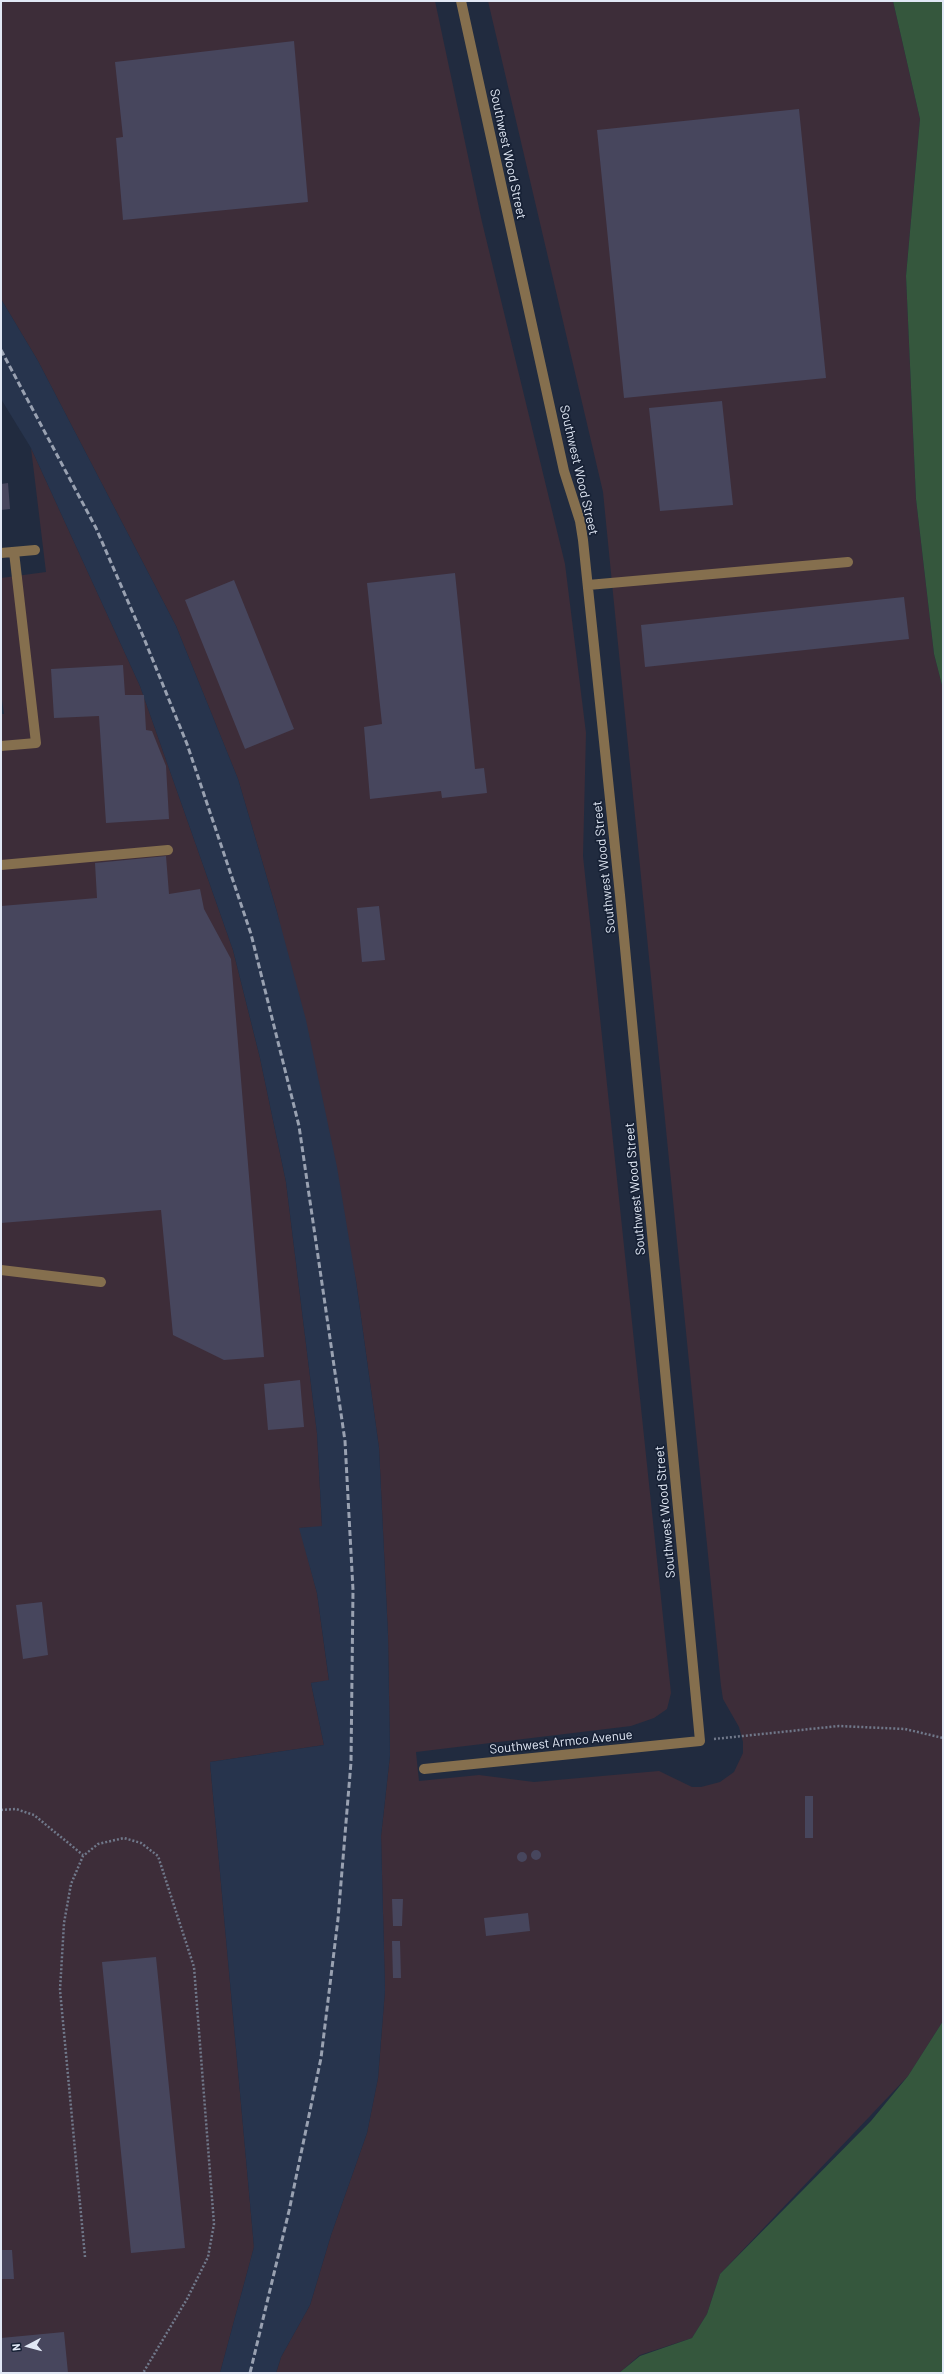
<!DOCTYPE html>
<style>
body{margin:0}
#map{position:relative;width:944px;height:2374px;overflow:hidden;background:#212b3f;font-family:Barlow,sans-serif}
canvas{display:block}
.frame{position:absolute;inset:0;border:2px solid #e1e8f5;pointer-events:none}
.north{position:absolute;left:8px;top:2326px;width:40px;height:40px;-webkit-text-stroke:3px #172135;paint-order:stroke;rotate:264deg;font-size:11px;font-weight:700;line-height:16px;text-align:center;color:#e1e8f5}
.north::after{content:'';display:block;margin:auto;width:14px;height:18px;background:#e1e8f5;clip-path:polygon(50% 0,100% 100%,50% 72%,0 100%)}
</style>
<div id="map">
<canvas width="944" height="2374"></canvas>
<div class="frame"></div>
<div class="north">N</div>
</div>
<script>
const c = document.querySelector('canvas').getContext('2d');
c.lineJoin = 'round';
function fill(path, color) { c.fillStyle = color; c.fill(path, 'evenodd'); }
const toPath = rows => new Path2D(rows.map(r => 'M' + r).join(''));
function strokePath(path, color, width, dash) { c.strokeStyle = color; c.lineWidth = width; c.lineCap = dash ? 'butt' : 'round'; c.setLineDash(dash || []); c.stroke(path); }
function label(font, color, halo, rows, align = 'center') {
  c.font = font + ' Barlow,sans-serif'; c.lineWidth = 3.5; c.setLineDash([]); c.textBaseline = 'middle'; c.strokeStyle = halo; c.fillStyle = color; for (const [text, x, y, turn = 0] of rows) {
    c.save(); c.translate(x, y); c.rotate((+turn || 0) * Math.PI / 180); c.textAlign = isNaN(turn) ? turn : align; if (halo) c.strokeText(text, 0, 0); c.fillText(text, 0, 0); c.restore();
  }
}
fill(toPath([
 [1,1,435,1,482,222,565,564,586,733,583,856,671,1693,667,1709,654,1718,631,1726,416,1752,419,1781,479,1775,534,1782,659,1771,692,1787,701,1787,720,1782,734,1772,743,1753,743,1742,739,1727,723,1699,721,1686,603,492,488,1,893,1,920,119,906,276,916,499,934,654,943,689,943,2021,908,2076,720,2274,707,2314,692,2338,640,2355,619,2373,276,2373,281,2357,310,2305,331,2235,367,2133,378,2078,385,1990,381,1836,390,1755,388,1635,379,1448,356,1281,277,912,238,779,176,626,38,361,1,299],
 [31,448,140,686,233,950,260,1058,286,1182,317,1433,322,1527,300,1528,317,1593,329,1681,311,1683,324,1745,210,1762,254,2247,220,2373,1,2373,1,714,4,714,1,693,1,578,46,572]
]), '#3d2d39');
fill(toPath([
 [1,299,38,361,176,626,238,779,277,912,306,1020,337,1167,356,1281,379,1448,388,1635,390,1755,381,1836,385,1990,378,2078,367,2133,331,2235,310,2305,281,2357,276,2373,220,2373,254,2247,210,1762,324,1745,311,1683,329,1680,317,1593,299,1528,322,1526,317,1433,286,1182,260,1058,233,950,140,686,31,448,1,399]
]), '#27344d');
fill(toPath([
 [893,1,943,1,943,689,934,654,916,499,906,276,920,119],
 [943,2021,943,2373,619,2373,640,2356,692,2338,707,2314,720,2274,871,2121,908,2076]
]), '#35573d');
fill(toPath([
 [294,41,308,202,123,220,116,138,123,137,115,62],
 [799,109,826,378,624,398,597,130],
 [722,401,733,505,660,511,649,408],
 [8,483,10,509,1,510,1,484],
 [455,573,475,769,484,768,487,793,442,798,441,791,370,799,364,727,382,724,367,583],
 [234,580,294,729,245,749,185,600],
 [904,597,909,639,645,667,641,625],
 [123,665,125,695,144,695,146,730,152,731,166,766,169,819,106,823,99,716,54,718,51,669],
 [166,856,169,894,200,889,204,909,231,959,264,1357,224,1360,173,1335,161,1210,1,1223,1,906,97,898,95,863],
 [379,906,385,960,362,962,357,908],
 [300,1380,304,1427,268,1430,264,1384],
 [42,1602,48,1655,23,1659,16,1605],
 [805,1796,813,1796,813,1838,805,1838],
 '531 1855a5 5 0 1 1 10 0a5 5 0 1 1-10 0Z',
 '517 1857a5 5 0 1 1 10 0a5 5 0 1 1-10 0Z',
 [392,1899,403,1899,402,1926,393,1926],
 [528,1913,530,1931,486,1936,484,1918],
 [392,1941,400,1941,401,1978,393,1978],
 [156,1957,185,2248,131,2253,102,1962],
 [1,2250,12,2250,14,2279,1,2279],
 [64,2332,68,2373,1,2373,1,2338]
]), '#47465d');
strokePath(toPath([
 [714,1739,839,1726,905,1729,943,1738],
 [1,1810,16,1809,34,1815,83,1855],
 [85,2257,60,1990,64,1923,71,1884,83,1856,98,1844,124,1838,141,1843,158,1856,194,1967,214,2224,208,2257,187,2299,143,2373]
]), '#70788a', 2.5, [2, 2]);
strokePath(toPath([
 [1,553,35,550],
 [588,585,848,562],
 [1,746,36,743,14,552],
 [1,865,168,850],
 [1,1270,101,1282],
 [424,1769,700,1741,620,895,583,540,580,521,564,471,461,1]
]), '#856f4e', 10);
strokePath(toPath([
 [1,350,96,528,143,636,187,744,251,934,299,1126,345,1441,353,1590,351,1762,338,1919,321,2058,289,2211,250,2373]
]), '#99a1b1', 3, [6, 3]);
label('13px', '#e1e8f5', '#172135', [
 ["Southwest Wood Street",508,154,78],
 ["Southwest Wood Street",579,470,77],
 ["Southwest Wood Street",604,867,-96],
 ["Southwest Wood Street",635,1189,-95],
 ["Southwest Wood Street",665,1512,-95],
 ["Southwest Armco Avenue",561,1742,-6]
]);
</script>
